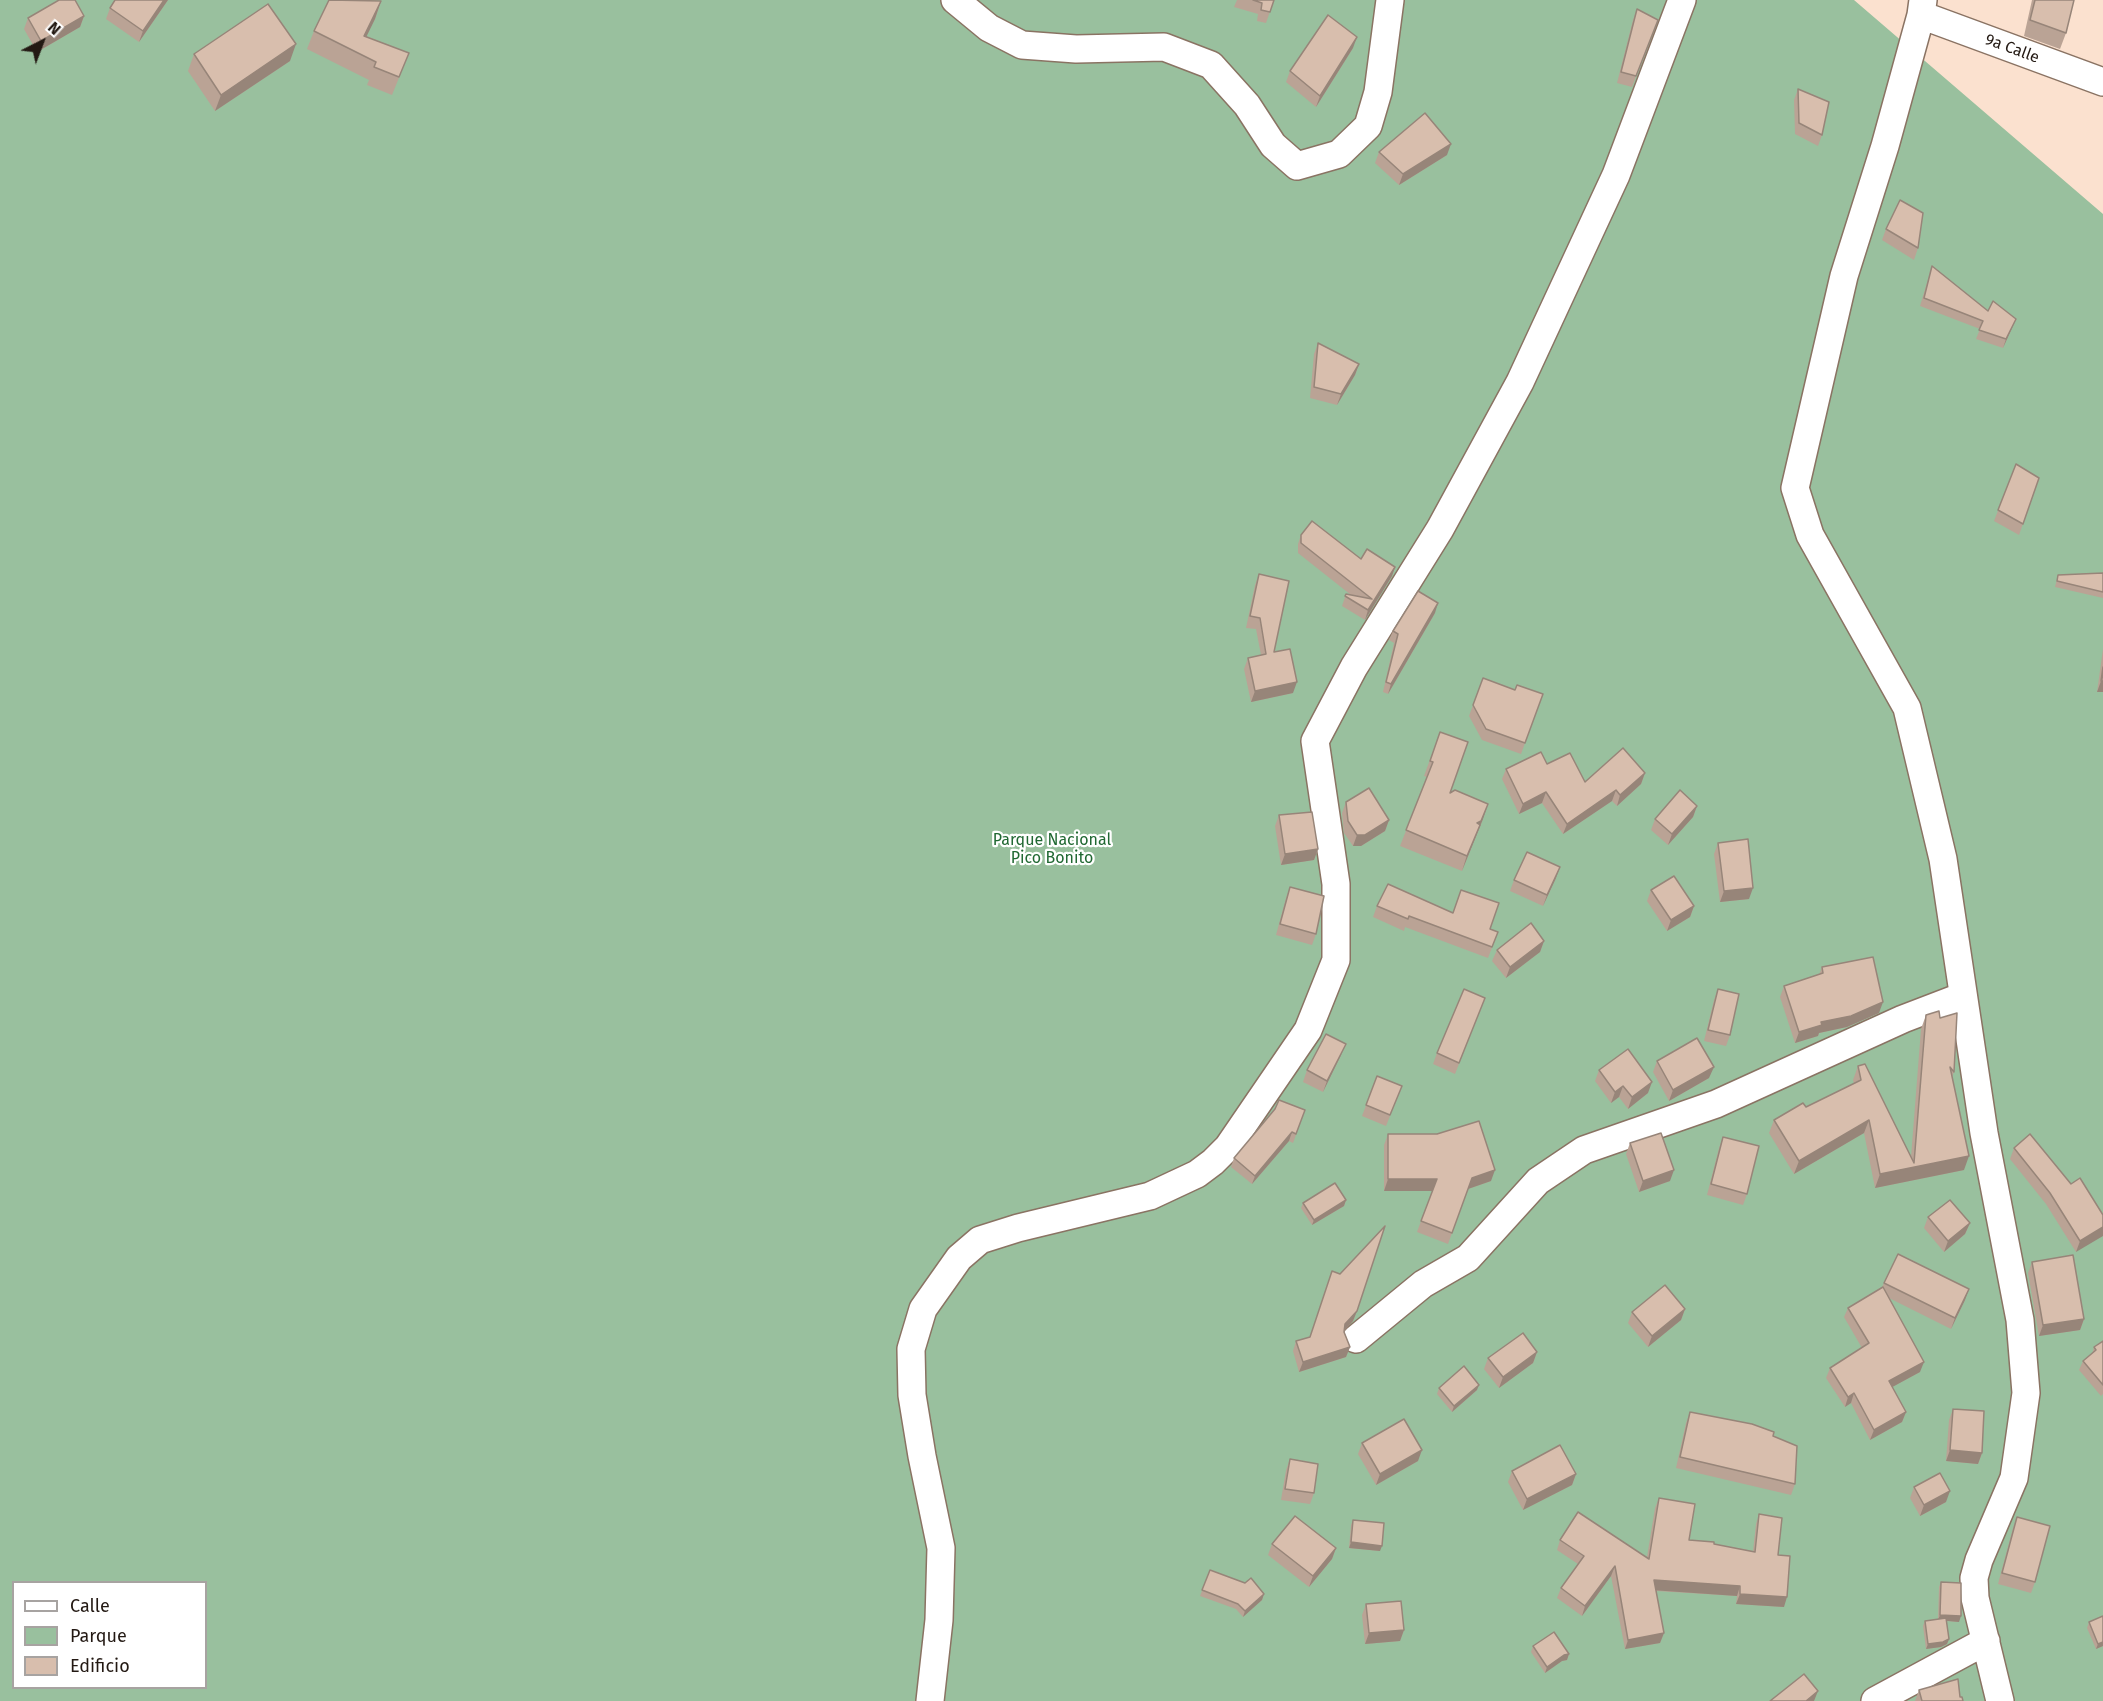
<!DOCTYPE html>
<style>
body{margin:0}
#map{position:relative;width:2103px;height:1701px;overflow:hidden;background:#fbe1cf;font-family:"Fira Sans",sans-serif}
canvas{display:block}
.legend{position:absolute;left:12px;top:1581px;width:195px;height:108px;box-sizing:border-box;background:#fff;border:2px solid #a7a3a1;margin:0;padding:8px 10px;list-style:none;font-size:18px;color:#231913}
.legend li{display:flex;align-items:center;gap:12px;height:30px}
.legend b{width:30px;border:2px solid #a7a3a1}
.north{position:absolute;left:12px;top:12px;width:60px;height:60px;-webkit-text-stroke:4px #fff;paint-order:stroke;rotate:42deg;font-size:16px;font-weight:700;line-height:24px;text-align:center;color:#231913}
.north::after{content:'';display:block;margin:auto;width:21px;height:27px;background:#231913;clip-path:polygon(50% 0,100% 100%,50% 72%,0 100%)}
</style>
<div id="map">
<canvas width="2103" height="1701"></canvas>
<ul class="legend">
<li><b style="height:8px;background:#fff"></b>Calle</li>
<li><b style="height:16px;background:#99c09e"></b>Parque</li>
<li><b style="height:16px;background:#d8bead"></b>Edificio</li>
</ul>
<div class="north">N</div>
</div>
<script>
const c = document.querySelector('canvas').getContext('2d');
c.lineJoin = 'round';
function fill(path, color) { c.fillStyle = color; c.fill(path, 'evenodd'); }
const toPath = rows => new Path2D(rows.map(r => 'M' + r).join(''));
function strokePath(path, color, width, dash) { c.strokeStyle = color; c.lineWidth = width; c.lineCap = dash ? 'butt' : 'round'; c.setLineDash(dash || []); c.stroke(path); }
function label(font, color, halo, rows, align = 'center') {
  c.font = font + ' "Fira Sans",sans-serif'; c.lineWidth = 4.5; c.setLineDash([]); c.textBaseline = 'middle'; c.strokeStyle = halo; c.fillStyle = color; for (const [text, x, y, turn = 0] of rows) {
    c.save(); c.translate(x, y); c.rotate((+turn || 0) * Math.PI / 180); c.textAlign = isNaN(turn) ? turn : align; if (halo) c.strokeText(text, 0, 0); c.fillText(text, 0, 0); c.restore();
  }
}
fill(toPath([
 [0,0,1854,0,2103,214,2103,1701,0,1701],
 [14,1582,206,1582,206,1688,14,1688]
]), '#99c09e');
const street = toPath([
 [955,0,989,28,1022,45,1076,49,1164,47,1211,65,1247,105,1273,145,1297,166,1339,154,1368,126,1378,92,1390,0],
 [1923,0,1921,15,1885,146,1844,276,1795,488,1810,535,1907,708,1943,859,1984,1133,2020,1320,2026,1393,2014,1478,1979,1560,1974,1578,1975,1598,2000,1701],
 [1921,15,2103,82],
 [1356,1339,1423,1284,1468,1258,1538,1181,1584,1150,1716,1104,1903,1019,1963,996],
 [930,1701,939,1620,941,1548,922,1456,912,1395,911,1349,923,1309,959,1258,980,1240,1018,1228,1150,1196,1197,1174,1213,1162,1228,1147,1308,1030,1336,960,1336,884,1315,741,1354,667,1440,529,1520,382,1616,175,1682,0],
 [1875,1701,1986,1641]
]);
strokePath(street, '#8a7363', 30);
strokePath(street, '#fff', 27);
fill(toPath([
 [115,0,168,0,139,42,106,19,110,8],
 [1237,0,1274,0,1266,23,1257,21,1258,14,1234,7],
 [2032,0,2074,0,2066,33,2060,49,2024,36],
 [381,1,375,19,366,36,409,53,392,95,367,85,369,80,307,49,314,31],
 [1637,9,1658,20,1632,87,1617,83,1633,20],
 [84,16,80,27,37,52,24,29,28,18],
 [1353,48,1316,107,1286,82,1290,71],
 [194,54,290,61,215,111,188,71],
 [1798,89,1822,135,1818,146,1795,134,1794,100],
 [1379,152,1447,155,1399,185,1375,163],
 [1886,229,1918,248,1914,260,1882,240],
 [1932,266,1988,311,2012,328,2003,348,1976,339,1980,329,1920,306],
 [1318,343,1359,364,1355,375,1337,405,1310,398,1314,354],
 [2016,464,2039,478,2019,535,1994,521],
 [1301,535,1361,559,1395,567,1392,576,1365,620,1342,606,1346,594,1351,595,1298,553,1298,544],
 [2103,573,2103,598,2055,587,2058,575],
 [1259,574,1274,652,1293,693,1251,702,1244,669,1248,658,1261,655,1256,629,1246,628,1255,585],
 [1435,613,1388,694,1383,692,1394,643,1389,640,1393,631],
 [2103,649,2103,692,2097,692],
 [1483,678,1515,690,1543,694,1521,754,1482,740,1469,716],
 [1440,732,1450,793,1483,819,1462,871,1400,846,1427,777,1424,776],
 [1547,764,1585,782,1645,773,1641,784,1617,806,1612,801,1563,834,1542,803,1519,814,1502,779,1506,769],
 [1346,802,1389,820,1385,831,1361,846,1353,846,1344,833,1342,813],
 [1697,806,1693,817,1668,845,1651,830,1655,819],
 [1279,815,1318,849,1314,860,1281,865,1275,826],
 [1718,843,1749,899,1720,902,1714,854],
 [1556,878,1543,906,1510,891,1514,880],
 [1290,887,1316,934,1312,945,1276,935,1286,898],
 [1651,890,1694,906,1690,917,1667,931,1647,901],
 [1377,906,1490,929,1498,932,1488,958,1405,927,1404,931,1373,917],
 [1544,941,1540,952,1506,978,1492,961,1497,950],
 [1822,967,1879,1013,1847,1027,1819,1033,1818,1036,1795,1043,1780,997,1784,986,1819,975],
 [1718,989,1730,1035,1726,1046,1704,1041,1714,1000],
 [1485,998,1455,1074,1433,1064,1437,1053],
 [1926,1015,1954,1072,1952,1077,1964,1170,1875,1188,1864,1133,1794,1174,1769,1133,1774,1120,1806,1107,1854,1084,1853,1080,1858,1066,1911,1157,1921,1029],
 [1341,1055,1323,1092,1303,1082,1307,1070],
 [1657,1061,1709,1078,1669,1101,1653,1072],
 [1599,1070,1648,1093,1628,1109,1619,1097,1611,1103,1595,1081],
 [1377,1076,1402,1086,1386,1126,1362,1116],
 [1305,1110,1293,1143,1289,1141,1252,1184,1231,1167,1234,1158],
 [1388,1134,1437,1134,1491,1181,1468,1189,1448,1244,1417,1232,1432,1191,1384,1191,1384,1145],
 [1723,1137,1747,1194,1743,1205,1707,1195,1719,1148],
 [1630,1143,1670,1181,1639,1192,1626,1154],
 [2014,1148,2071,1184,2103,1215,2076,1252,2046,1204,2010,1159],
 [1346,1200,1344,1206,1312,1225,1301,1208,1303,1203],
 [1928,1217,1970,1223,1965,1234,1944,1252,1924,1228],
 [2032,1262,2084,1319,2080,1330,2039,1336,2028,1273],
 [1884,1283,1965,1300,1951,1329,1889,1298,1920,1372,1892,1387,1906,1412,1902,1422,1870,1440,1851,1403,1845,1407,1826,1378,1830,1368,1862,1348,1844,1317,1848,1308,1882,1287],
 [1685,1309,1681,1320,1648,1347,1628,1323,1632,1312],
 [1357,1311,1353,1321,1344,1331,1350,1347,1346,1357,1299,1372,1293,1351,1296,1341,1310,1337],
 [2103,1341,2103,1394,2101,1396,2079,1370,2083,1361,2092,1354,2094,1347],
 [1537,1352,1533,1363,1499,1388,1484,1369,1488,1358],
 [1439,1388,1477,1390,1452,1412,1437,1394],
 [1953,1409,1982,1453,1978,1464,1946,1461,1949,1420],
 [1690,1412,1773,1436,1795,1484,1791,1495,1676,1468,1686,1423],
 [1362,1443,1418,1461,1376,1485,1358,1454],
 [1290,1459,1314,1493,1310,1504,1281,1500,1286,1470],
 [1512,1471,1576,1474,1572,1485,1523,1510,1508,1482],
 [1914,1487,1946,1502,1920,1516,1910,1498],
 [1659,1498,1689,1540,1714,1544,1753,1551,1756,1524,1759,1514,1778,1555,1784,1607,1736,1604,1737,1596,1656,1591,1664,1633,1660,1643,1625,1649,1611,1576,1582,1616,1557,1598,1561,1588,1578,1564,1557,1550,1560,1540,1647,1557,1655,1508],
 [2017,1517,2035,1582,2031,1593,1998,1584,2013,1528],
 [1353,1520,1380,1551,1349,1548,1351,1525],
 [1272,1544,1336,1548,1332,1559,1309,1587,1268,1555],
 [1210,1570,1264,1594,1262,1600,1243,1617,1236,1609,1200,1596],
 [1941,1582,1959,1622,1946,1621,1949,1639,1947,1644,1941,1647,1926,1649,1923,1626,1925,1621,1938,1619,1939,1587],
 [1366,1604,1404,1630,1400,1641,1365,1644,1362,1615],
 [2089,1622,2103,1646,2096,1649,2087,1628],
 [1533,1646,1569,1654,1567,1660,1562,1661,1545,1673,1531,1652],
 [1919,1690,1960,1697,1963,1701,1915,1701]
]), '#baa395');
fill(toPath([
 [164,0,168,0,139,42,143,31],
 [381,1,375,19,358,54,364,36],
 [84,16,80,27,37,52,41,41],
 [1357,37,1353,48,1316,107,1320,96],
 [296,44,290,61,215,111,221,95],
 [1451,144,1447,155,1399,185,1403,174],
 [2016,319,2012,328,2003,348,2006,339],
 [1359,364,1355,375,1337,405,1341,394],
 [1395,567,1392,576,1365,620,1368,610],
 [1438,603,1435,613,1388,694,1391,684],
 [2101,681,2103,681,2103,692,2097,692],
 [1297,682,1293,693,1251,702,1255,691],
 [1645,773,1641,784,1617,806,1620,795],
 [1616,790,1612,801,1563,834,1567,824],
 [1546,792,1542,803,1519,814,1523,804],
 [1488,804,1483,819,1462,871,1477,823],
 [1697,806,1693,817,1668,845,1672,834],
 [1389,820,1385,831,1361,846,1353,846,1357,835],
 [1318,849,1314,860,1281,865,1285,854],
 [1560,867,1556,878,1543,906,1547,895],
 [1753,888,1749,899,1720,902,1724,891],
 [1694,906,1690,917,1667,931,1671,920],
 [1544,941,1540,952,1506,978,1510,967],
 [1883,1002,1879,1013,1847,1027,1819,1033,1818,1036,1795,1043,1799,1032,1821,1022],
 [1346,1044,1341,1055,1323,1092,1327,1081],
 [1714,1067,1709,1078,1669,1101,1673,1090],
 [1652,1082,1648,1093,1628,1109,1632,1097],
 [1623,1086,1619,1097,1611,1103,1615,1092],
 [1869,1120,1864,1133,1794,1174,1799,1161],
 [1292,1132,1289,1141,1252,1184,1255,1176],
 [1969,1156,1964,1170,1875,1188,1880,1174],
 [1495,1170,1491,1181,1468,1189,1472,1178],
 [1674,1170,1670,1181,1639,1192,1643,1181],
 [1388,1179,1437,1179,1433,1191,1384,1191],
 [1346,1200,1344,1206,1312,1225,1314,1220],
 [1970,1223,1965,1234,1944,1252,1948,1241],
 [2103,1227,2103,1236,2076,1252,2080,1241],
 [1969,1289,1965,1300,1951,1329,1955,1318],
 [1685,1309,1681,1320,1648,1347,1652,1336],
 [1357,1311,1353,1321,1341,1334,1345,1324],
 [2084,1319,2080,1330,2039,1336,2043,1325],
 [1350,1347,1346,1357,1299,1372,1303,1362],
 [1537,1352,1533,1363,1499,1388,1503,1377],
 [1924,1362,1920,1372,1885,1391,1889,1381],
 [1479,1385,1477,1390,1452,1412,1454,1406],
 [1854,1393,1851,1403,1845,1407,1848,1397],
 [1906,1412,1902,1422,1870,1440,1874,1430],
 [1422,1450,1418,1461,1376,1485,1380,1474],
 [1950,1450,1982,1453,1978,1464,1946,1461],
 [1576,1474,1572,1485,1523,1510,1527,1499],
 [1950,1491,1946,1502,1920,1516,1924,1505],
 [1351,1542,1382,1546,1380,1551,1349,1548],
 [1336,1548,1332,1559,1309,1587,1313,1576],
 [1615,1566,1611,1576,1582,1616,1585,1606],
 [1654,1580,1740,1586,1737,1596,1651,1590],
 [1264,1594,1262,1600,1243,1617,1245,1611],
 [1740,1594,1787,1597,1784,1607,1736,1604],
 [1940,1615,1961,1616,1959,1622,1938,1620],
 [1404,1630,1400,1641,1365,1644,1369,1633],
 [1664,1633,1660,1643,1625,1649,1628,1640],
 [1949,1639,1947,1644,1941,1647,1926,1649,1928,1644],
 [2103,1642,2103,1646,2096,1649,2098,1644],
 [1569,1654,1567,1660,1562,1661,1545,1673,1547,1667,1564,1655],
 [1818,1691,1814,1701,1806,1701]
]), '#978579');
const building = toPath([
 [59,0,75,0,84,16,41,41,28,18,59,0],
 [115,0,164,0,143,31,110,8,115,0],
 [329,0,381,1,364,36,409,53,399,77,374,67,376,62,314,31,329,0],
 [1253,0,1274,0,1270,12,1261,10,1262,3,1253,0],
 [2035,0,2074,0,2066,33,2030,20,2035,0],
 [268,4,296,44,221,95,194,54,268,4],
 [1637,9,1658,20,1636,76,1621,72,1637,9],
 [1328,15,1357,37,1320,96,1290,71,1328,15],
 [1798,89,1829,102,1822,135,1799,123,1798,89],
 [1425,113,1451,144,1403,174,1379,152,1425,113],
 [1900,200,1923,213,1918,248,1886,229,1900,200],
 [1932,266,1988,311,1993,301,2016,319,2006,339,1979,330,1983,321,1924,298,1932,266],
 [1318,343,1359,364,1341,394,1314,387,1318,343],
 [2016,464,2039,478,2023,524,1998,510,2016,464],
 [1312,521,1361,559,1367,549,1395,567,1368,610,1345,596,1346,594,1372,599,1301,543,1301,535,1312,521],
 [2103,573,2103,592,2057,581,2058,575,2103,573],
 [1259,574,1289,581,1274,652,1290,649,1297,682,1255,691,1248,658,1266,654,1260,618,1250,616,1259,574],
 [1418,591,1438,603,1391,684,1386,682,1398,634,1393,631,1418,591],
 [2103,667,2103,681,2101,681,2103,667],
 [1483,678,1515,690,1517,685,1543,694,1525,743,1486,729,1473,705,1483,678],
 [1440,732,1468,742,1450,793,1455,790,1488,804,1481,821,1477,823,1480,825,1467,856,1406,830,1433,762,1430,761,1440,732],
 [1623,748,1645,773,1620,795,1616,790,1567,824,1546,792,1523,804,1506,769,1541,752,1547,764,1570,753,1585,782,1623,748],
 [1369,788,1389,820,1365,835,1357,835,1348,821,1346,802,1369,788],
 [1680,790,1697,806,1672,834,1655,819,1680,790],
 [1312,812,1318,849,1285,854,1279,815,1312,812],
 [1748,839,1753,888,1724,891,1718,843,1748,839],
 [1527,852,1560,867,1547,895,1514,880,1527,852],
 [1674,876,1694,906,1671,920,1651,890,1674,876],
 [1388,884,1453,913,1461,890,1499,903,1490,929,1498,932,1492,947,1409,916,1408,919,1377,906,1388,884],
 [1290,887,1324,896,1316,934,1280,924,1290,887],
 [1531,923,1544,941,1510,967,1497,950,1531,923],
 [1873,957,1883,1002,1851,1016,1821,1022,1822,1025,1799,1032,1784,986,1823,973,1822,967,1873,957],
 [1464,989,1485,998,1459,1063,1437,1053,1464,989],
 [1718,989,1739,994,1730,1035,1708,1030,1718,989],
 [1939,1011,1940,1018,1957,1013,1954,1072,1950,1067,1969,1156,1880,1174,1869,1120,1799,1161,1774,1120,1803,1103,1806,1107,1861,1080,1858,1066,1865,1064,1914,1163,1926,1015,1939,1011],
 [1326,1034,1346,1044,1327,1081,1307,1070,1326,1034],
 [1697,1038,1714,1067,1673,1090,1657,1061,1697,1038],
 [1628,1049,1652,1082,1632,1097,1623,1086,1615,1092,1599,1070,1628,1049],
 [1377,1076,1402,1086,1390,1115,1366,1105,1377,1076],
 [1279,1100,1305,1110,1296,1134,1292,1132,1255,1176,1234,1158,1275,1109,1279,1100],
 [1479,1121,1495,1170,1472,1178,1452,1233,1421,1221,1437,1179,1388,1179,1388,1134,1437,1134,1479,1121],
 [1661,1133,1674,1170,1643,1181,1630,1143,1661,1133],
 [2030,1134,2071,1184,2080,1178,2103,1215,2103,1227,2080,1241,2050,1193,2014,1148,2030,1134],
 [1723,1137,1759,1146,1747,1194,1711,1184,1723,1137],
 [1335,1183,1346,1200,1314,1220,1303,1203,1335,1183],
 [1950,1200,1970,1223,1948,1241,1928,1217,1950,1200],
 [1385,1226,1357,1311,1345,1324,1344,1332,1350,1347,1303,1362,1296,1341,1310,1337,1332,1271,1340,1274,1385,1226],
 [1898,1254,1969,1289,1955,1318,1884,1283,1898,1254],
 [2073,1255,2084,1319,2043,1325,2032,1262,2073,1255],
 [1665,1285,1685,1309,1652,1336,1632,1312,1665,1285],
 [1883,1287,1924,1362,1889,1381,1906,1412,1874,1430,1854,1393,1848,1397,1830,1368,1869,1343,1848,1308,1883,1287],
 [1523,1333,1537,1352,1503,1377,1488,1358,1523,1333],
 [2103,1341,2103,1385,2083,1361,2096,1350,2094,1347,2103,1341],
 [1464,1366,1479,1385,1454,1406,1439,1388,1464,1366],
 [1953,1409,1984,1411,1982,1453,1950,1450,1953,1409],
 [1690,1412,1752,1424,1774,1432,1773,1436,1797,1446,1795,1484,1680,1457,1690,1412],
 [1404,1419,1422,1450,1380,1474,1362,1443,1404,1419],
 [1560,1445,1576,1474,1527,1499,1512,1471,1560,1445],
 [1290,1459,1318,1464,1314,1493,1285,1489,1290,1459],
 [1940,1473,1950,1491,1924,1505,1914,1487,1940,1473],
 [1659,1498,1695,1504,1689,1540,1714,1542,1714,1544,1755,1552,1759,1514,1782,1518,1778,1555,1790,1556,1787,1597,1740,1594,1740,1586,1654,1580,1664,1633,1628,1640,1615,1566,1585,1606,1561,1588,1584,1556,1560,1540,1578,1512,1649,1559,1659,1498],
 [1295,1516,1336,1548,1313,1576,1272,1544,1295,1516],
 [2017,1517,2050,1526,2035,1582,2002,1573,2017,1517],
 [1353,1520,1384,1523,1382,1546,1351,1542,1353,1520],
 [1210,1570,1245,1583,1251,1578,1264,1594,1245,1611,1238,1604,1202,1590,1210,1570],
 [1941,1582,1961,1583,1961,1616,1940,1615,1941,1582],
 [1401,1601,1404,1630,1369,1633,1366,1604,1401,1601],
 [2103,1616,2103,1642,2098,1644,2089,1622,2103,1616],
 [1946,1618,1949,1639,1943,1642,1928,1644,1925,1621,1946,1618],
 [1554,1632,1569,1654,1564,1655,1547,1667,1533,1646,1554,1632],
 [1804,1674,1818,1691,1806,1701,1770,1701,1804,1674],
 [1958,1679,1960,1697,1962,1697,1963,1701,1922,1701,1919,1690,1958,1679]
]);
fill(building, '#d8bead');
strokePath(building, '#978579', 1.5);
label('16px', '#231913', '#fff', [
 ["9a Calle",2012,49,20]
]);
label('16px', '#206832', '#fff', [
 ["Parque Nacional",1052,841],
 ["Pico Bonito",1052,859]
]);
</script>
